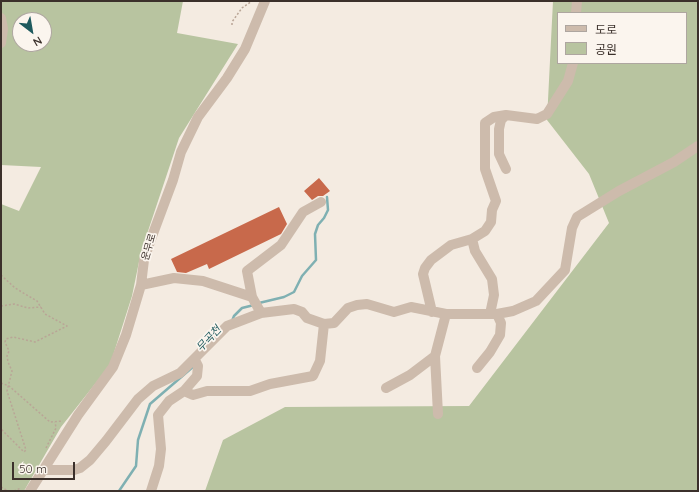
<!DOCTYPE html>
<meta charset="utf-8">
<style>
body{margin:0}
#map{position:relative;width:699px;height:492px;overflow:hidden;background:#f4ebe1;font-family:Quicksand,"Noto Sans KR",sans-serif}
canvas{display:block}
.frame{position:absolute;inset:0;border:2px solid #3b302b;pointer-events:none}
.legend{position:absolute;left:557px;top:12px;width:130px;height:52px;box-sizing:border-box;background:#fbf5ee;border:1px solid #aea6a0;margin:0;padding:5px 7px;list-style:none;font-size:12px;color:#3b302b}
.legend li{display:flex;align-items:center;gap:8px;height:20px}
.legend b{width:20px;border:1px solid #aea6a0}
.north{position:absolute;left:12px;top:12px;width:40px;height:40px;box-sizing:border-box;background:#fbf5ee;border:1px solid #aea6a0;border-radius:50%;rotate:149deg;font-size:11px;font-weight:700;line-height:16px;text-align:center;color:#3b302b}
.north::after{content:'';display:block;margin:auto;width:14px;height:18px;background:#1f5a5e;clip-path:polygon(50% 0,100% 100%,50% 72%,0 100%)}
.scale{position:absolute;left:12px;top:462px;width:63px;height:18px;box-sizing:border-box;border:2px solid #3b302b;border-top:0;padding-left:5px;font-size:12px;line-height:14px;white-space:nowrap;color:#3b302b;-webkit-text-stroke:3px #fbf5ee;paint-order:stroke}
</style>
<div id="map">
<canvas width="699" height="492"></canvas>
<div class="frame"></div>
<ul class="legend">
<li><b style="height:5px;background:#cdbbac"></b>도로</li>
<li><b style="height:11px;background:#b8c4a0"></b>공원</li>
</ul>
<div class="north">N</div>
<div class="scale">50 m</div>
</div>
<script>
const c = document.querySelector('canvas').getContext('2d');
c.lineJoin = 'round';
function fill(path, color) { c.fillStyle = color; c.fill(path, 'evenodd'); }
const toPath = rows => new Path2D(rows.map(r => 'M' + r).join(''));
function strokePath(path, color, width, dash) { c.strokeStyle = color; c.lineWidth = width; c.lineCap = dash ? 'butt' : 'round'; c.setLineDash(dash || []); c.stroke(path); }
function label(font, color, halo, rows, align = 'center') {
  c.font = font + ' Quicksand,"Noto Sans KR",sans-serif'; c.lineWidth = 3.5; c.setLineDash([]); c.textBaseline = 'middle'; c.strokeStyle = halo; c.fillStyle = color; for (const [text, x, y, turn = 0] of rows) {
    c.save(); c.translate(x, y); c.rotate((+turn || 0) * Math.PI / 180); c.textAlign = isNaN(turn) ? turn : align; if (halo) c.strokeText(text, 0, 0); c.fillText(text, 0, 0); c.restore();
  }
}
fill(toPath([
 [1,1,183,1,177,33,238,44,179,138,141,252,132,296,110,365,61,427,24,491,1,491,1,204,19,211,41,167,1,165],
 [20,20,44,20,44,44,20,44],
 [553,1,698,1,698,491,205,491,223,440,285,407,469,406,609,223,589,174,547,120],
 [558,13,686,13,686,63,558,63]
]), '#b8c4a0');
strokePath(toPath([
 [259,303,284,297,294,292,302,276,316,260,315,234,318,225,324,218,328,210,327,197],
 [232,321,234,316,242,308,254,305],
 [119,491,136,466,138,440,150,404,194,366]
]), '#7fb0b2', 2.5);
fill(toPath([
 [319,178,330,191,323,196,318,196,312,200,304,191],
 [279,207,287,224,281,234,209,269,207,264,186,273,177,272,171,259]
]), '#c8694b');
strokePath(toPath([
 [232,25,232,22,242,8,252,1],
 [1,275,15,288,37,301,45,314,67,326,35,342,13,337,6,339,5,342,9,351,7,356,8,362,12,371,7,391,26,450,24,452,1,429],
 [1,306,14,304,28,308,41,307],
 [1,383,9,386,50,422,63,421],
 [46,448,56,428,55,422],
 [1,487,8,491],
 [14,491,21,488]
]), '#b9a596', 1.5, [2, 2]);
strokePath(toPath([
 [576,13,577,1],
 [1,18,3,29,1,43],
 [506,169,499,154,499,129,501,120,506,115],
 [141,285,174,278,203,281,252,297],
 [432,312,423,274,425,268,431,260,451,245,472,239],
 [261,313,252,297,247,271,281,245,303,212,321,202],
 [490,314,494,295,492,279,475,251,472,239,485,231,491,222,492,210,496,201,485,169,485,123,494,117,506,115,537,119,547,114,568,81,573,63],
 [435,356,438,414],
 [477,368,490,352,500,335,501,323,497,314],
 [386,388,410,375,435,356,446,314],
 [184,391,193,395,207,391,250,391,270,384,313,376,320,361,324,324],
 [44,470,74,470,80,468,90,460,106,441,138,399,153,386,180,373,227,326,261,313,294,309,302,312,307,318,324,324,334,323,348,308,357,305,367,304,394,312,411,307,446,314,497,314,513,311,536,301,565,270,572,228,577,217,619,191,674,162,698,146],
 [30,491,78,415,113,367,126,335,141,285,144,260,151,239,173,180,181,152,198,117,227,78,245,49,265,1],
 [151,491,159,466,161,449,158,415,169,401,184,391,197,376,198,366,195,360]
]), '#cdbbac', 10);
label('10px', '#3b302b', '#fbf5ee', [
 ["운무로",149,247,-74]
]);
label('italic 11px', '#1f5a5e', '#fbf5ee', [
 ["무곡천",209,339,-47]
]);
</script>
